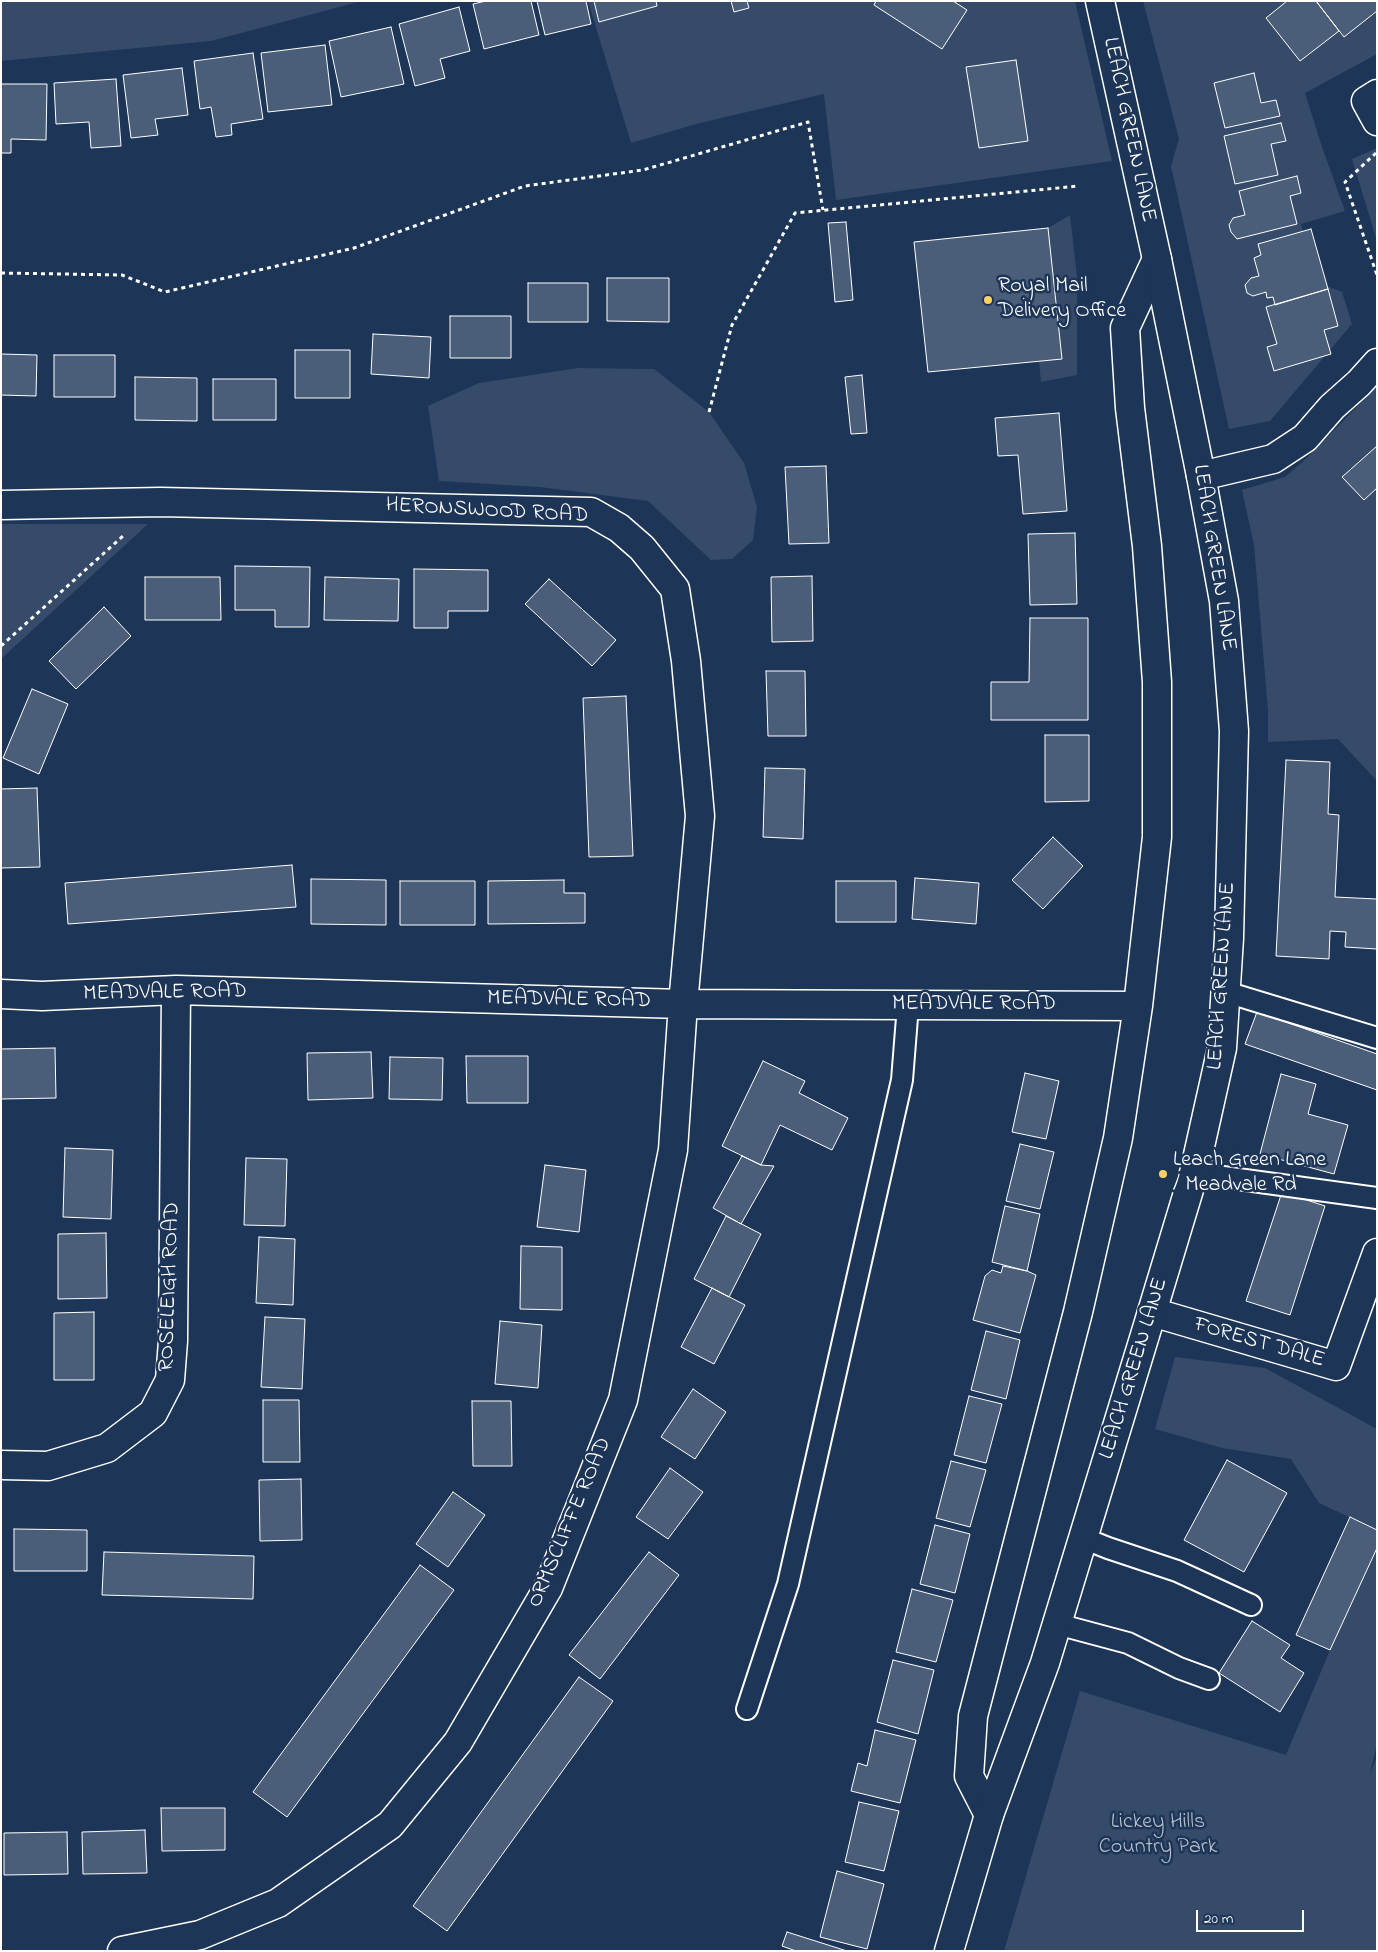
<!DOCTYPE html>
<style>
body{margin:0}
#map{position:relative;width:1378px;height:1952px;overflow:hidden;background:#1d3557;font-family:"Indie Flower",sans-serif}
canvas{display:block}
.frame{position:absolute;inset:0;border:2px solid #fff;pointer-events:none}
.scale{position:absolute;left:1196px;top:1910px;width:108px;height:22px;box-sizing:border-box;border:2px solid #fff;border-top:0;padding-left:6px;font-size:15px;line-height:18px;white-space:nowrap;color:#fff;-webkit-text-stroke:4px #1d3557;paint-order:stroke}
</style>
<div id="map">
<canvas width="1378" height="1952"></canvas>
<div class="frame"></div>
<div class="scale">20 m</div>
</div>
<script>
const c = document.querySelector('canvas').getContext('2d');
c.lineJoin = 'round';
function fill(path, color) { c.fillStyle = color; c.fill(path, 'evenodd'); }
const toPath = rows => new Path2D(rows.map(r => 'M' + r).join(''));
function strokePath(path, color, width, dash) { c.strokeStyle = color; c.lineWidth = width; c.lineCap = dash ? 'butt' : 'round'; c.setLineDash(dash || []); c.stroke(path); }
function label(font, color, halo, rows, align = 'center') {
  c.font = font + ' "Indie Flower",sans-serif'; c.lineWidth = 5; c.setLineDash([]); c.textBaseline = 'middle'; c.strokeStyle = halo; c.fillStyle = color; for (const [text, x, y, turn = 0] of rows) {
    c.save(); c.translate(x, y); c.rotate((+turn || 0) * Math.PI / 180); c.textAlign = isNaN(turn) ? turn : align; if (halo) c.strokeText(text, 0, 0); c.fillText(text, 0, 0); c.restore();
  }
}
fill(toPath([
 [1,1,362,1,211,41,1,61],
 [588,1,1075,1,1112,161,836,200,824,94,700,123,631,143],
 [1143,1,1377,1,1377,54,1305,93,1322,147,1345,211,1301,224,1319,283,1342,292,1352,324,1270,421,1229,429,1171,166,1179,139],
 [1377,148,1377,241,1352,159],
 [1070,215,1077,277,1077,375,1041,382,1039,361,1062,358,1048,228],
 [578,368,654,369,709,412,744,463,757,507,753,540,732,559,711,560,648,501,540,487,439,481,428,406,479,383],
 [1377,386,1377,781,1338,739,1268,742,1268,711,1254,545,1242,490,1285,477,1308,457],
 [1,524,148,524,1,659],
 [1175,1357,1265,1368,1377,1429,1377,1530,1319,1503,1291,1459,1222,1448,1155,1429],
 [1377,1548,1377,1744,1370,1774,1377,1756,1377,1951,1004,1951,1080,1691,1286,1755,1330,1650]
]), '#364b69');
const building = toPath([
 [486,1,531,1,539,35,484,49,473,4,486,1],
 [537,1,586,1,591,24,545,35,537,1],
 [594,1,656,1,657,6,599,22,594,1],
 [731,1,747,1,749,8,734,12,731,1],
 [876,1,953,1,967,10,942,49,874,5,876,1],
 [1287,1,1316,1,1339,31,1300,61,1266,18,1287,1],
 [1316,1,1377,1,1377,11,1344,37,1316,1],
 [459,7,470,51,440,59,445,78,415,86,399,24,459,7],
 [391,27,404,84,341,97,329,41,391,27],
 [325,45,332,105,268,112,261,53,325,45],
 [253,53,263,119,231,124,232,135,216,137,211,107,200,109,194,61,253,53],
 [1016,60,1028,141,979,148,966,67,1016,60],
 [182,68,188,115,155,119,158,135,131,138,123,75,182,68],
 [1254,73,1261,103,1276,100,1280,116,1225,128,1214,83,1254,73],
 [116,79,121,146,91,148,89,122,56,124,54,83,116,79],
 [1,84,47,84,46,140,11,139,11,153,1,153,1,84],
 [1281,123,1286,141,1271,144,1278,175,1235,184,1224,136,1281,123],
 [1297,176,1301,193,1290,196,1297,224,1237,239,1231,232,1229,225,1233,218,1245,215,1239,191,1297,176],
 [846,222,853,300,835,302,828,223,846,222],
 [1048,228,1062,359,928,372,914,242,1048,228],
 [1311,229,1328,289,1275,305,1273,297,1267,298,1266,292,1253,296,1247,293,1245,285,1251,278,1259,276,1254,258,1261,255,1258,244,1311,229],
 [607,278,669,278,669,322,607,321,607,278],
 [528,283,588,283,588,322,528,322,528,283],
 [1328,289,1338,326,1324,330,1331,354,1274,371,1267,347,1277,344,1266,307,1328,289],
 [450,316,511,316,511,358,450,358,450,316],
 [373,334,431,337,429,378,371,374,373,334],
 [295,350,350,350,350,398,295,398,295,350],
 [1,354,37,355,36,396,1,395,1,354],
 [54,355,115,355,115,397,54,397,54,355],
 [862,375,867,433,851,434,845,377,862,375],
 [135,377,197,378,197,421,135,420,135,377],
 [213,379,276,379,276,420,213,420,213,379],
 [1059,413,1067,511,1023,514,1018,455,998,456,995,418,1059,413],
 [1377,446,1377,488,1364,500,1342,477,1377,446],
 [826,466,829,543,789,544,785,467,826,466],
 [1075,533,1077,604,1030,605,1028,534,1075,533],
 [235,566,310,567,309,627,275,627,275,610,235,610,235,566],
 [414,569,488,570,488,611,448,611,448,628,414,628,414,569],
 [812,576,813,641,772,642,771,577,812,576],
 [145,577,220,577,221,620,145,620,145,577],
 [325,577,399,579,398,621,324,620,325,577],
 [549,579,616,640,592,666,525,604,549,579],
 [104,607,131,636,76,689,49,661,104,607],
 [1030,618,1088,618,1088,720,991,720,991,682,1029,682,1030,618],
 [766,671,805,671,806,736,768,736,766,671],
 [32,689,68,704,39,774,3,758,32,689],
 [626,696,633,856,589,857,583,698,626,696],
 [1045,735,1089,735,1089,801,1045,802,1045,735],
 [1286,760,1330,762,1328,814,1339,815,1335,897,1377,899,1377,949,1345,947,1346,932,1330,931,1329,959,1276,956,1286,760],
 [765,768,805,769,803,839,763,837,765,768],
 [37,788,40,867,1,868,1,789,37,788],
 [1053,837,1083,866,1043,909,1012,880,1053,837],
 [292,865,296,907,68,924,65,883,292,865],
 [915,878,979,883,976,924,912,919,915,878],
 [311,879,386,880,386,925,311,924,311,879],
 [564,880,564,893,585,893,585,923,488,924,488,881,564,880],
 [400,881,475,881,475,925,400,925,400,881],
 [836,881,896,881,896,922,836,922,836,881],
 [1257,1012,1377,1054,1377,1090,1245,1044,1257,1012],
 [55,1048,56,1098,1,1099,1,1049,55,1048],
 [371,1052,373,1098,308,1100,307,1053,371,1052],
 [466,1056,528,1056,528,1103,467,1103,466,1056],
 [390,1057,443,1058,442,1100,389,1099,390,1057],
 [763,1061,805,1081,799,1093,848,1118,832,1150,780,1125,761,1165,722,1146,763,1061],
 [1025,1073,1059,1081,1046,1139,1012,1132,1025,1073],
 [1281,1074,1316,1084,1308,1114,1348,1125,1334,1174,1260,1154,1281,1074],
 [1020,1144,1054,1152,1040,1209,1006,1201,1020,1144],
 [65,1148,113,1150,111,1219,63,1217,65,1148],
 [742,1156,761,1165,774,1166,741,1224,713,1208,742,1156],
 [246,1158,287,1159,285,1226,244,1225,246,1158],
 [545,1165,586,1170,579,1232,537,1227,545,1165],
 [1282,1192,1325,1206,1290,1315,1246,1301,1282,1192],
 [1005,1206,1040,1214,1027,1271,992,1262,1005,1206],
 [726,1216,761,1234,729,1297,694,1279,726,1216],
 [106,1233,107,1298,58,1299,58,1234,106,1233],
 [259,1237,295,1239,293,1305,256,1303,259,1237],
 [521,1246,562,1247,562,1310,520,1309,521,1246],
 [1003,1266,1027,1271,1036,1275,1020,1333,973,1320,985,1276,992,1270,1001,1273,1003,1266],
 [712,1288,745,1305,714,1364,681,1347,712,1288],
 [94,1312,94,1380,54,1380,54,1313,94,1312],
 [265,1317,305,1319,302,1389,261,1387,265,1317],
 [500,1321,542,1325,538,1388,495,1384,500,1321],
 [986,1331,1020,1340,1006,1399,971,1390,986,1331],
 [693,1389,726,1412,695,1459,661,1437,693,1389],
 [969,1396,1002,1404,986,1463,954,1455,969,1396],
 [263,1400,299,1400,300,1462,263,1462,263,1400],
 [472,1401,511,1401,512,1466,473,1466,472,1401],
 [1227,1460,1287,1493,1244,1572,1184,1540,1227,1460],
 [951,1461,986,1470,970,1527,936,1518,951,1461],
 [670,1468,703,1492,668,1539,636,1517,670,1468],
 [301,1479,302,1540,260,1541,259,1480,301,1479],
 [453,1492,485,1515,448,1567,416,1544,453,1492],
 [1350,1517,1377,1530,1377,1548,1330,1650,1296,1635,1350,1517],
 [935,1525,970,1534,955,1593,920,1584,935,1525],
 [14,1529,87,1530,87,1571,14,1571,14,1529],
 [104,1552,254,1556,253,1599,102,1595,104,1552],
 [649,1552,679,1575,600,1679,569,1655,649,1552],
 [420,1565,454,1590,287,1817,253,1792,420,1565],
 [912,1589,953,1600,936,1662,896,1652,912,1589],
 [1252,1621,1290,1645,1281,1658,1304,1673,1280,1712,1219,1673,1252,1621],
 [893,1660,934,1670,918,1734,877,1722,893,1660],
 [579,1677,613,1701,447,1931,413,1906,579,1677],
 [875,1730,916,1740,900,1803,851,1791,858,1763,867,1766,875,1730],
 [859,1802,899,1811,884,1871,845,1862,859,1802],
 [161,1808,225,1808,225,1850,162,1851,161,1808],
 [145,1830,147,1873,83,1874,82,1832,145,1830],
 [67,1832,68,1874,4,1875,4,1833,67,1832],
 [837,1871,884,1884,867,1949,820,1937,837,1871],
 [787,1932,847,1951,796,1951,782,1946,787,1932]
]);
fill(building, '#4a5d79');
strokePath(building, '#fff', 1);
const service = toPath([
 [1226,992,1377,1038],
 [1194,1173,1377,1198],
 [1083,1538,1108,1548,1177,1571,1251,1605],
 [1057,1624,1128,1643,1179,1668,1209,1679],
 [747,1709,788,1584,902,1080,908,1005]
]);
const minor = toPath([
 [1377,94,1366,101,1377,121],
 [1201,476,1273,459,1305,438,1332,407,1359,383,1377,363],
 [1,505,161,502,591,512,619,528,642,548,675,589,686,661,700,816,683,1004,673,1150,623,1400,548,1588,458,1742,390,1825,278,1903,200,1935,122,1951],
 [1,994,42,996,176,990,683,1004,1138,1006],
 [1152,1312,1336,1366,1377,1253],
 [1,1465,48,1466,107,1448,153,1413,170,1380,173,1341,176,990],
 [989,1815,969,1776,973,1716,1078,1312,1118,1138,1138,1006,1157,837,1157,682,1147,546,1130,408,1125,328,1157,259]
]);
const tertiary = toPath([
 [949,1951,989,1815,1045,1663,1152,1312,1194,1173,1222,1048,1229,938,1234,731,1224,601,1201,476,1157,259,1100,1]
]);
strokePath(service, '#fff', 24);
strokePath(minor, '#fff', 31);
strokePath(tertiary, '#fff', 31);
strokePath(toPath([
 [1376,153,1345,182,1377,275],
 [1,273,122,275,165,292,354,248,525,186,643,170,808,122,823,210],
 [709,412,732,325,795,213,1079,186],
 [1,646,123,536]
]), '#fff', 3, [4, 4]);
strokePath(service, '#1d3557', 20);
strokePath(minor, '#1d3557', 28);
strokePath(tertiary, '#1d3557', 28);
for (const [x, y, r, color] of [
 [988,300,5,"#ffd166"],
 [1163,1174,5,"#ffd166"]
]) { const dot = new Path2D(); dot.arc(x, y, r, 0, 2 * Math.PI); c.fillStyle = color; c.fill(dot); strokePath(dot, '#1d3557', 2); }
label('22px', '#fff', '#1d3557', [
 ["LEACH GREEN LANE",1128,130,78],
 ["HERONSWOOD ROAD",487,512,3],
 ["LEACH GREEN LANE",1213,558,81],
 ["LEACH GREEN LANE",1223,976,-86],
 ["MEADVALE ROAD",165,994,-1],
 ["MEADVALE ROAD",569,1001,1],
 ["MEADVALE ROAD",974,1005],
 ["ROSELEIGH ROAD",171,1287,-88],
 ["FOREST DALE",1259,1344,16],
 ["LEACH GREEN LANE",1135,1369,-73],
 ["ORMSCLIFFE ROAD",571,1523,-67]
]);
label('22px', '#fff', '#1d3557', [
 ["Royal Mail",998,287],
 ["Delivery Office",998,312],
 ["Leach Green Lane",1173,1161],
 ["/ Meadvale Rd",1173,1186]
], 'left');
label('22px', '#b9c0ca', '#1d3557', [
 ["Lickey Hills",1158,1823],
 ["Country Park",1158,1848]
]);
</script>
